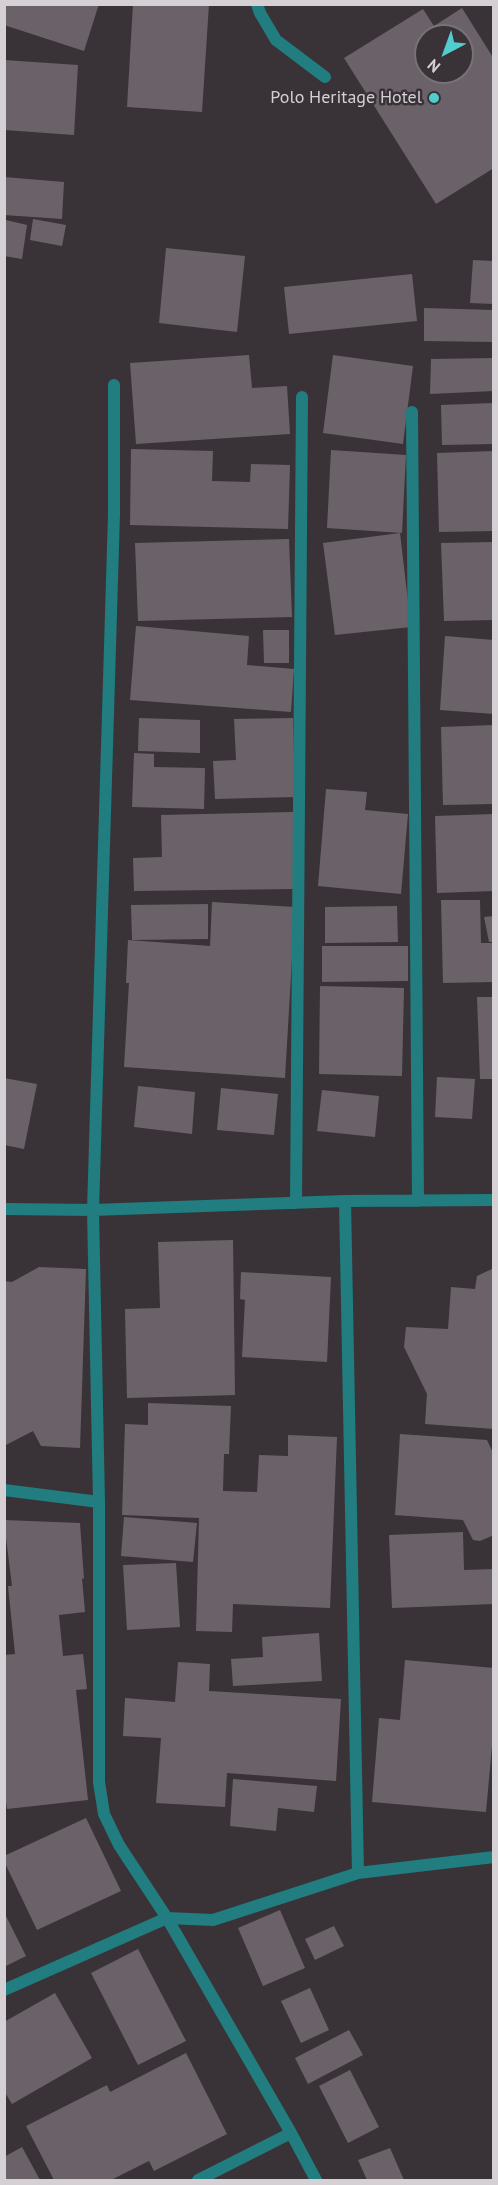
<!DOCTYPE html>
<style>
body{margin:0}
#map{position:relative;width:498px;height:2185px;overflow:hidden;background:#393338;font-family:"PT Sans",sans-serif}
canvas{display:block}
.frame{position:absolute;inset:0;border:6px solid #d4d0d3;pointer-events:none}
.north{position:absolute;left:414px;top:24px;width:60px;height:60px;box-sizing:border-box;background:#393338;border:2px solid #777276;border-radius:50%;rotate:221deg;font-size:16px;font-weight:700;line-height:24px;text-align:center;color:#d4d0d3}
.north::after{content:'';display:block;margin:auto;width:21px;height:27px;background:#52cdcf;clip-path:polygon(50% 0,100% 100%,50% 72%,0 100%)}
</style>
<div id="map">
<canvas width="498" height="2185"></canvas>
<div class="frame"></div>
<div class="north">N</div>
</div>
<script>
const c = document.querySelector('canvas').getContext('2d');
c.lineJoin = 'round';
function fill(path, color) { c.fillStyle = color; c.fill(path, 'evenodd'); }
const toPath = rows => new Path2D(rows.map(r => 'M' + r).join(''));
function strokePath(path, color, width, dash) { c.strokeStyle = color; c.lineWidth = width; c.lineCap = dash ? 'butt' : 'round'; c.setLineDash(dash || []); c.stroke(path); }
function label(font, color, halo, rows, align = 'center') {
  c.font = font + ' "PT Sans",sans-serif'; c.lineWidth = 5; c.setLineDash([]); c.textBaseline = 'middle'; c.strokeStyle = halo; c.fillStyle = color; for (const [text, x, y, turn = 0] of rows) {
    c.save(); c.translate(x, y); c.rotate((+turn || 0) * Math.PI / 180); c.textAlign = isNaN(turn) ? turn : align; if (halo) c.strokeText(text, 0, 0); c.fillText(text, 0, 0); c.restore();
  }
}
fill(toPath([
 [4,4,99,4,84,51,4,25],
 [133,4,209,4,202,112,127,107],
 [462,8,494,59,494,168,436,204,344,58,423,9,434,26],
 [426,36,462,36,462,72,426,72],
 [4,60,78,65,74,135,4,130],
 [4,177,64,182,62,219,4,215],
 [33,219,66,225,62,246,30,240],
 [6,220,27,225,22,259,4,256],
 [166,248,245,256,237,332,159,323],
 [473,260,494,261,494,304,470,303],
 [412,274,417,321,289,334,284,287],
 [424,308,494,310,494,342,424,341],
 [249,355,252,388,287,386,290,434,136,444,130,363],
 [333,355,413,366,403,444,323,433],
 [494,358,494,391,430,394,431,359],
 [494,403,494,444,442,445,441,405],
 [131,449,213,451,212,481,250,482,251,464,290,465,288,529,130,525],
 [331,450,406,455,402,533,327,528],
 [494,451,494,531,439,532,437,453],
 [400,533,411,627,335,635,323,543],
 [289,539,292,617,138,621,135,543],
 [494,542,494,620,444,621,441,543],
 [136,626,249,636,247,665,294,669,291,712,130,700],
 [263,630,289,630,289,663,264,663],
 [445,636,494,640,494,714,440,710],
 [139,718,200,720,200,753,138,751],
 [293,718,295,797,215,799,213,761,236,760,234,719],
 [494,725,494,804,443,805,441,727],
 [134,753,154,754,154,767,205,768,204,809,132,807],
 [326,789,367,792,365,810,408,814,401,894,318,886],
 [293,812,295,889,134,891,133,858,162,857,161,815],
 [494,814,494,891,437,893,435,816],
 [441,900,480,900,481,943,494,943,494,982,443,983],
 [212,902,295,907,285,1078,124,1067,129,983,126,983,128,940,210,946],
 [208,904,208,939,132,940,131,905],
 [397,906,398,942,325,943,325,907],
 [494,916,494,942,489,942,484,917],
 [322,946,408,946,408,981,322,982],
 [320,986,404,988,402,1076,319,1074],
 [477,997,494,997,494,1079,480,1079],
 [437,1077,475,1079,472,1119,435,1117],
 [4,1078,37,1084,24,1149,4,1145],
 [138,1086,195,1092,192,1134,134,1127],
 [221,1088,278,1094,274,1135,217,1130],
 [322,1090,379,1096,375,1137,317,1131],
 [233,1240,235,1395,127,1398,125,1309,160,1308,158,1242],
 [39,1267,86,1269,80,1448,41,1446,33,1431,4,1446,4,1281,12,1282],
 [494,1268,494,1429,425,1424,427,1394,404,1347,406,1327,448,1329,451,1287,475,1289,477,1276],
 [241,1272,331,1277,327,1362,242,1357,245,1300,240,1299],
 [148,1403,231,1406,229,1454,224,1454,223,1491,257,1492,259,1455,288,1456,288,1435,337,1437,330,1608,233,1604,232,1632,196,1631,199,1518,122,1515,125,1424,148,1425],
 [400,1434,487,1440,494,1455,494,1535,480,1541,473,1540,463,1520,395,1515],
 [124,1517,197,1523,193,1562,121,1556],
 [4,1520,80,1523,84,1579,82,1578,85,1612,59,1615,63,1656,83,1654,87,1689,76,1690,88,1800,7,1809,4,1789,4,1655,15,1654,8,1586,12,1586,6,1538,4,1538],
 [463,1532,464,1570,494,1569,494,1604,392,1608,389,1535],
 [176,1563,180,1627,127,1630,123,1565],
 [319,1633,322,1681,233,1686,231,1659,263,1657,262,1637],
 [405,1660,494,1668,494,1724,486,1812,372,1802,379,1718,400,1720],
 [178,1662,210,1664,209,1691,341,1699,336,1781,227,1773,225,1807,156,1803,161,1738,123,1736,125,1698,175,1702],
 [233,1779,317,1786,314,1812,278,1808,276,1831,230,1826],
 [86,1818,121,1891,37,1930,4,1861,4,1856],
 [280,1910,305,1968,263,1986,238,1928],
 [4,1912,26,1956,4,1967],
 [334,1926,344,1946,315,1960,305,1939],
 [138,1949,186,2041,138,2065,91,1973],
 [310,1988,329,2030,301,2043,281,2001],
 [55,1993,92,2058,12,2104,4,2091,4,2022],
 [349,2030,363,2055,308,2084,295,2058],
 [186,2053,227,2134,154,2171,149,2161,111,2180,54,2180,26,2126,107,2085,110,2092],
 [350,2070,379,2127,348,2143,319,2086],
 [22,2147,40,2180,4,2180,4,2157],
 [390,2148,404,2180,367,2180,358,2160]
]), '#6a6268');
strokePath(toPath([
 [257,4,260,13,276,40,325,77]
]), '#217d7f', 12);
strokePath(toPath([
 [114,385,114,514,93,1210,99,1502,99,1782,104,1814,119,1845,167,1918,291,2133,316,2180],
 [412,412,418,1201],
 [345,1201,358,1873],
 [296,1203,302,397],
 [4,1209,93,1210,345,1201,494,1200],
 [4,1490,99,1502],
 [4,1990,167,1918,213,1920,358,1873,494,1857],
 [198,2180,291,2133]
]), '#217d7f', 12);
for (const [x, y, r, color] of [
 [434,98,6,"#52cdcf"]
]) { const dot = new Path2D(); dot.arc(x, y, r, 0, 2 * Math.PI); c.fillStyle = color; c.fill(dot); strokePath(dot, '#393338', 2); }
label('18px', '#d4d0d3', '#393338', [
 ["Polo Heritage Hotel",422,98]
], 'right');
</script>
